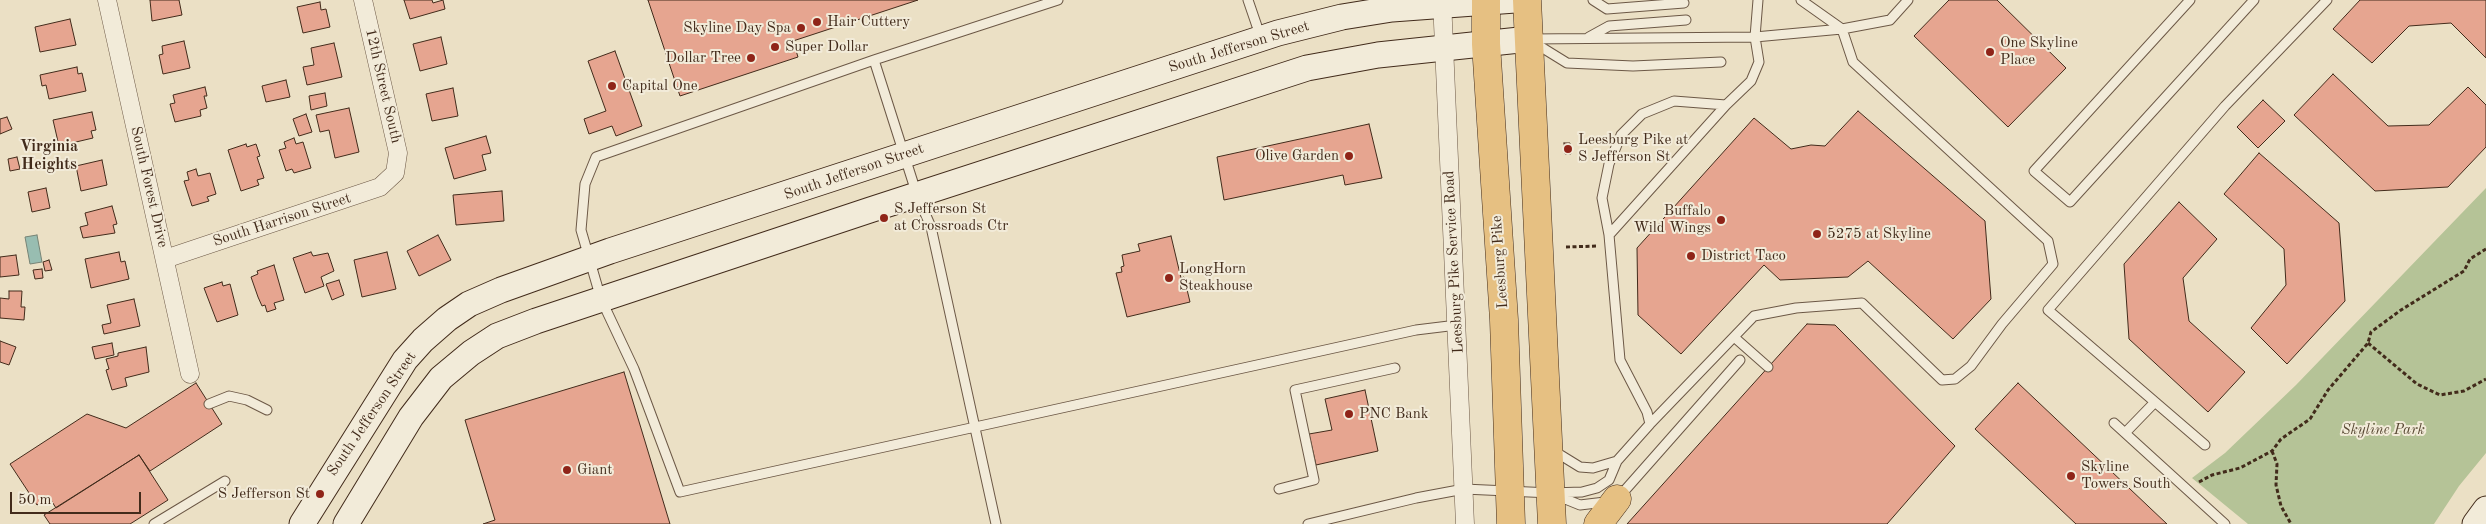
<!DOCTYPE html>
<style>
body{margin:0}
#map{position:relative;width:2486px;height:524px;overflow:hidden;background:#ebe0c5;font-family:"Old Standard TT",serif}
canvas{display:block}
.scale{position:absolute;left:10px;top:492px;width:131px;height:22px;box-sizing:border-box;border:2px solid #422b1b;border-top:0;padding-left:6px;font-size:15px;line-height:18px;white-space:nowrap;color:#422b1b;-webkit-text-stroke:4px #f2ebd9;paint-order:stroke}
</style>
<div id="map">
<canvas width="2486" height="524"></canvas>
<div class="scale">50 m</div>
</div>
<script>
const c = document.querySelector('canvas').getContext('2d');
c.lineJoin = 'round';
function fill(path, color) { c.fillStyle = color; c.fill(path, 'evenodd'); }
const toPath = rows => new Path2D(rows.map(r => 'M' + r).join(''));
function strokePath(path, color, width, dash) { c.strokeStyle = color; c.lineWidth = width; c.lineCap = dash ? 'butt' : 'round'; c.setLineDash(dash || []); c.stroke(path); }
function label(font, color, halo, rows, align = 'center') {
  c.font = font + ' "Old Standard TT",serif'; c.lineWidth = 4; c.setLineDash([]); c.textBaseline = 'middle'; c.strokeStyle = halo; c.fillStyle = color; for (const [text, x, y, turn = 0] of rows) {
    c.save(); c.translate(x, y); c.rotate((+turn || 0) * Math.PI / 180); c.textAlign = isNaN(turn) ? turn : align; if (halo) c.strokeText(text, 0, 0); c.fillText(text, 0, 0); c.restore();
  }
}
fill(toPath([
 [2486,188,2486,453,2459,486,2434,524,2248,524,2192,478,2225,453,2296,385]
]), '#b5c397');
const water = toPath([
 [37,235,42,262,30,264,25,237,37,235]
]);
fill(water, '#98bdb1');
strokePath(water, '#768375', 1);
const building = toPath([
 [150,0,179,0,182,15,152,21,150,0],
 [404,0,432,0,433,3,443,0,445,9,410,19,404,0],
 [648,0,918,0,793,41,798,57,680,96,648,0],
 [1949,0,1997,0,2066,68,2008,127,1914,36,1949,0],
 [2360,0,2486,0,2486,58,2451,23,2409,26,2372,63,2333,29,2360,0],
 [320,2,321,10,326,9,330,27,303,33,297,7,320,2],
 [70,19,76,45,40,52,35,27,70,19],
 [441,37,447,64,420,71,413,44,441,37],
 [184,41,190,68,163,74,159,55,163,54,162,46,184,41],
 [334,43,342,77,307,85,303,67,314,65,311,48,334,43],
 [615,51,642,126,616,136,612,126,589,134,584,119,606,111,588,61,615,51],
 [77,67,78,74,82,73,86,91,49,99,46,85,42,86,40,75,77,67],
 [2333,74,2388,126,2429,125,2468,87,2486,105,2486,147,2448,187,2375,191,2294,115,2333,74],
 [286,80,290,97,266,102,262,86,286,80],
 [205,87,207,96,204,96,207,108,200,110,201,116,175,122,170,104,175,103,173,95,205,87],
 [453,88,458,116,432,121,426,94,453,88],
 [325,93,327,106,311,110,309,96,325,93],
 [2263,100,2285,121,2258,148,2237,127,2263,100],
 [349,108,359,152,335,158,329,130,320,132,316,115,349,108],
 [1858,111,1985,221,1991,299,1953,339,1868,261,1848,277,1780,280,1764,265,1681,354,1638,315,1637,248,1754,118,1791,149,1811,145,1825,146,1858,111],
 [92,112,96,130,91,131,93,138,59,146,53,120,92,112],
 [306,114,312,132,299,136,293,119,306,114],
 [7,117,12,129,0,134,0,119,7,117],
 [1369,124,1382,178,1345,185,1343,175,1224,200,1217,157,1369,124],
 [486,136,491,153,482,155,486,170,454,179,445,148,486,136],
 [294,138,296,144,303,142,311,168,294,173,292,169,286,171,279,150,286,148,284,142,294,138],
 [1564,143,1570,143,1571,154,1565,154,1564,143],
 [246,144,247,147,256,144,260,156,257,157,264,178,257,180,259,185,241,191,228,150,246,144],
 [2259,153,2339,223,2345,301,2287,364,2251,328,2286,285,2284,249,2224,194,2259,153],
 [17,157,20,169,10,171,8,159,17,157],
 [102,160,107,185,81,191,76,166,102,160],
 [196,169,198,176,210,173,216,194,207,197,209,201,192,206,184,181,189,180,187,172,196,169],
 [46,188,50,208,32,212,28,192,46,188],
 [502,191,504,221,456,225,453,195,502,191],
 [2179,202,2217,239,2183,278,2189,321,2245,372,2208,412,2129,339,2124,264,2179,202],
 [112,206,117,224,113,225,115,233,83,238,80,227,88,225,85,213,112,206],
 [438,235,451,260,419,276,407,251,438,235],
 [1171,236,1181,278,1184,277,1190,302,1127,317,1116,273,1122,272,1121,267,1124,266,1122,255,1140,251,1138,244,1171,236],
 [119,252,121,262,125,261,129,279,91,288,85,259,119,252],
 [311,252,313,256,328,253,334,271,321,277,324,286,305,293,293,258,311,252],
 [387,252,396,289,362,297,354,260,387,252],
 [16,255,19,275,0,277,0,257,16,255],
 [49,260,52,270,45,271,43,262,49,260],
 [274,265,284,300,274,303,276,309,267,312,265,305,262,306,258,297,251,277,258,274,257,271,274,265],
 [42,269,43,278,35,279,33,270,42,269],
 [339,280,344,295,332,300,326,284,339,280],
 [222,282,223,286,230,284,238,315,217,322,204,288,222,282],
 [9,291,22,291,21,307,25,307,24,320,0,318,0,298,9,299,9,291],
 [134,299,140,326,104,334,102,325,111,323,107,305,134,299],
 [1807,324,1835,325,1955,446,1887,524,1627,524,1807,324],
 [0,341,16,347,9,365,0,362,0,341],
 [112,343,114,355,95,359,92,347,112,343],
 [146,347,149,372,125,378,127,386,112,390,106,370,109,369,106,359,118,356,118,353,146,347],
 [624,372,670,524,483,524,495,520,465,420,624,372],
 [196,383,222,424,150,471,139,455,56,508,49,497,37,505,10,464,87,414,126,428,196,383],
 [2018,383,2167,524,2076,524,1975,429,2018,383],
 [1365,390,1378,451,1316,465,1309,434,1332,430,1325,399,1365,390],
 [139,455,168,500,130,524,50,524,44,515,139,455]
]);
fill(building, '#e6a590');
strokePath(building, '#422b1b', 1);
const lane = toPath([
 [1058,0,874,60,596,157,585,184,581,230,601,299,634,369,680,492,1416,330,1457,325],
 [1248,0,1261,38],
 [1593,0,1607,9,1684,3],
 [2190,0,2034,171,2070,202,2254,0],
 [1589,37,1609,26,1686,20],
 [1531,39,1755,37,1842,29,1890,20,1908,0],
 [1533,42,1567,63,1633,66,1721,62],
 [874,60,917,195,931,227,996,524],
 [1609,235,1726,105,1751,81,1759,62,1755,37,1758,0],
 [1734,337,1768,367],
 [209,404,229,396,247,400,267,410],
 [2114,423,2225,524],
 [1650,424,1647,412,1620,360,1609,235,1602,198,1609,164,1621,135,1642,114,1674,101,1726,105],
 [2125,433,2155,402],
 [2205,445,2048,310,2225,106,2327,0],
 [1554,451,1580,467,1593,468,1617,461],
 [1279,489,1314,480,1295,390,1395,368],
 [1553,494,1580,505,1605,502],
 [1619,497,1740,360],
 [154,524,225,481],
 [1308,524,1416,498,1464,489,1551,493,1582,492,1597,488,1609,480,1617,461,1650,424,1754,316,1796,308,1862,303,1942,380,1955,379,1971,366,2002,324,2053,264,2048,241,1853,62,1842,29,1801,0]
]);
const street = toPath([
 [107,0,190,374],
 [1442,0,1465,524],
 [165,259,380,187,395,173,398,153,363,0]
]);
const secondary = toPath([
 [302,524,405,360,423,340,447,319,469,304,501,290,610,251,1278,33,1342,17,1392,9,1515,0],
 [346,524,411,417,441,378,471,353,497,336,536,321,870,210,1307,68,1378,55,1529,39],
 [2475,524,2486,509]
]);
const primary = toPath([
 [1486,0,1486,44,1504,320,1511,524],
 [1527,0,1552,524],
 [1598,524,1617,499]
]);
strokePath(lane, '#6c5846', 11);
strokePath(street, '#6c5846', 19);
strokePath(secondary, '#422b1b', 27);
strokePath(primary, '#422b1b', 29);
strokePath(toPath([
 [1566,247,1598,246],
 [2368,343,2417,384,2440,395,2464,391,2486,379],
 [2272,451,2277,464,2276,485,2281,506,2291,524],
 [2199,482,2212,475,2240,468,2272,451,2281,439,2310,419,2328,390,2368,343,2371,332,2401,310,2464,271,2470,259,2486,249]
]), '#422b1b', 3, [4, 2.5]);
strokePath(lane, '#f2ebd9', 9);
strokePath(street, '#f2ebd9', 18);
strokePath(secondary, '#f2ebd9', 25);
strokePath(primary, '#e6c082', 28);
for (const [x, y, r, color] of [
 [817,22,5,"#8f2418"],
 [801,28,5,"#8f2418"],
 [775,47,5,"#8f2418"],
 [1990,52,5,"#8f2418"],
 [751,58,5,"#8f2418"],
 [612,86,5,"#8f2418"],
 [1568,149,5,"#8f2418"],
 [1349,156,5,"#8f2418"],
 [884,218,5,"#8f2418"],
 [1721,220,5,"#8f2418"],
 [1817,234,5,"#8f2418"],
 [1691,256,5,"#8f2418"],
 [1169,278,5,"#8f2418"],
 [1349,414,5,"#8f2418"],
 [567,470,5,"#8f2418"],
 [2071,476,5,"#8f2418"],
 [320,494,5,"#8f2418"]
]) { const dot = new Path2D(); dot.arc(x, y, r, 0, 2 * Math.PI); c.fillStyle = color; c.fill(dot); strokePath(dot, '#f2ebd9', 2); }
label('15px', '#422b1b', '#f2ebd9', [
 ["Hair Cuttery",827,22],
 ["Skyline Day Spa",791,28,"right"],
 ["One Skyline",2000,43],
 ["Place",2000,60],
 ["Super Dollar",785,47],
 ["Dollar Tree",741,58,"right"],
 ["Capital One",622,86],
 ["Leesburg Pike at",1578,140],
 ["S Jefferson St",1578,157],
 ["Olive Garden",1339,156,"right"],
 ["S Jefferson St",894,209],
 ["at Crossroads Ctr",894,226],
 ["Buffalo",1711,211,"right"],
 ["Wild Wings",1711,228,"right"],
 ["5275 at Skyline",1827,234],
 ["District Taco",1701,256],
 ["LongHorn",1179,269],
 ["Steakhouse",1179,286],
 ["PNC Bank",1359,414],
 ["Skyline",2081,467],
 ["Towers South",2081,484],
 ["Giant",577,470],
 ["S Jefferson St",310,494,"right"]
], 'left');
label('15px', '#422b1b', '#f2ebd9', [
 ["South Jefferson Street",1239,47,-17],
 ["12th Street South",383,86,77],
 ["South Jefferson Street",854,172,-19],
 ["South Forest Drive",149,187,77],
 ["South Harrison Street",282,220,-18],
 ["Leesburg Pike Service Road",1454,262,-93],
 ["Leesburg Pike",1500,262,-94],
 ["South Jefferson Street",372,414,-56]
]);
label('italic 15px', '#594934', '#f2ebd9', [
 ["Skyline Park",2383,430]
]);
label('bold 16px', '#422b1b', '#f2ebd9', [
 ["Virginia",49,147],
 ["Heights",49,165]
]);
</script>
